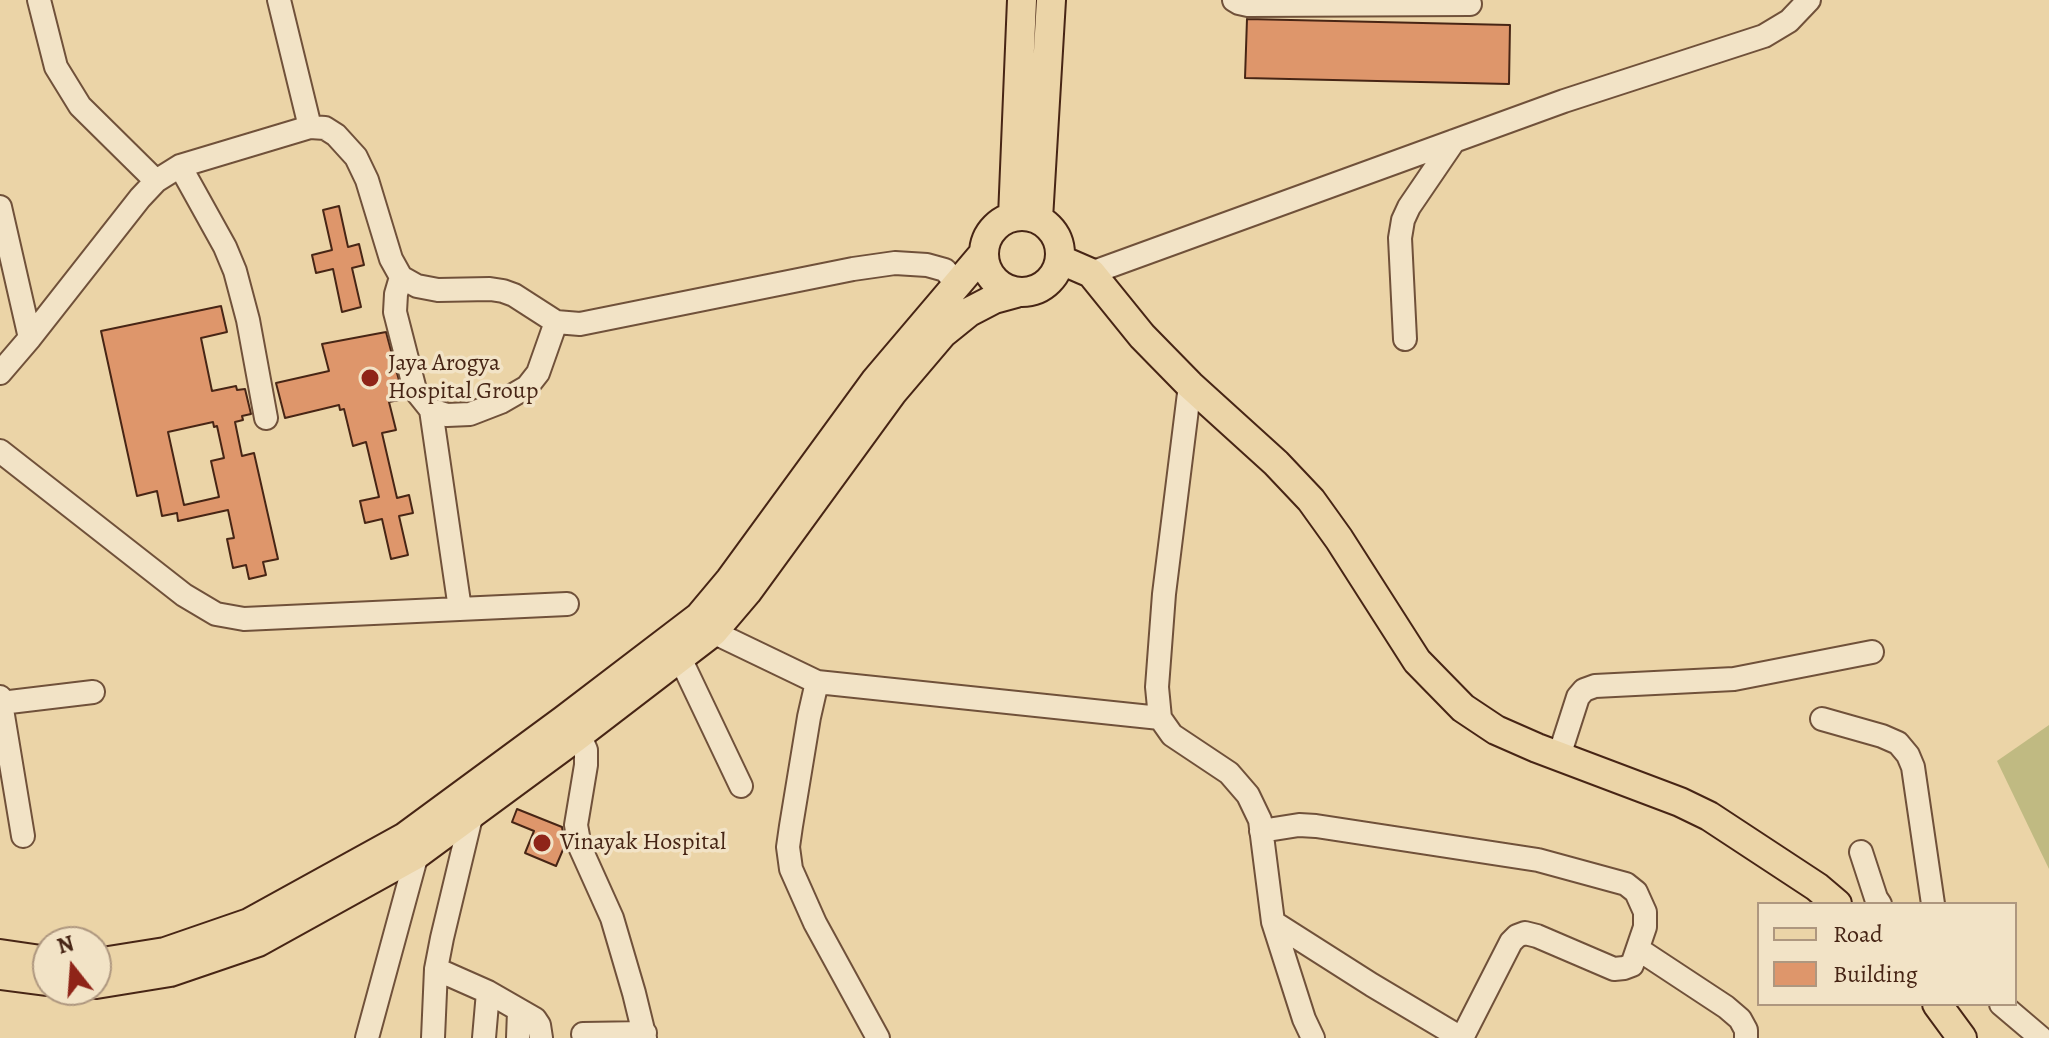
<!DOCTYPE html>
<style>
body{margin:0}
#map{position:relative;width:2049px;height:1038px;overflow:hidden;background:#ebd4a7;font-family:Alegreya,serif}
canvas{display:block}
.legend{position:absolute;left:1757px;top:902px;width:260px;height:104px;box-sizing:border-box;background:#f2e3c6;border:2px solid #ae977f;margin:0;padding:10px 14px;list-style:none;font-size:24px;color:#472515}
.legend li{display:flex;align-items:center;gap:16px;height:40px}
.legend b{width:40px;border:2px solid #ae977f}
.north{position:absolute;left:32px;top:926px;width:80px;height:80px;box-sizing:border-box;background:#f2e3c6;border:2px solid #ae977f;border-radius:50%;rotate:343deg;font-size:22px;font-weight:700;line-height:32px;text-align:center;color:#472515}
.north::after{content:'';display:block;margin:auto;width:28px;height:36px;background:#8f2418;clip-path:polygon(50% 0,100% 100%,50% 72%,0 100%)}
</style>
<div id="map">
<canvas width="2049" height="1038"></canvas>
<ul class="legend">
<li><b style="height:10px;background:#ebd4a7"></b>Road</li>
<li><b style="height:22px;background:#de966b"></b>Building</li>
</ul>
<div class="north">N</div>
</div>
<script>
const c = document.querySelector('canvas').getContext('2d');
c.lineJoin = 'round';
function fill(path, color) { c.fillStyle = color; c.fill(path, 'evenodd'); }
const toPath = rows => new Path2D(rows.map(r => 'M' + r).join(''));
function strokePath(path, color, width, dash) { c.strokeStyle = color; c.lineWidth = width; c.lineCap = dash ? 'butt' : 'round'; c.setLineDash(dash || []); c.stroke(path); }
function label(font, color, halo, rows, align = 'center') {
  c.font = font + ' Alegreya,serif'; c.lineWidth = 7; c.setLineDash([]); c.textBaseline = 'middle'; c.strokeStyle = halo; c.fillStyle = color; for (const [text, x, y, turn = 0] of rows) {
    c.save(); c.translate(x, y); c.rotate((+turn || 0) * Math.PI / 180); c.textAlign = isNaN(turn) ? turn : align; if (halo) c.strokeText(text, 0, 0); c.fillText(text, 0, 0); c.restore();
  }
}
fill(toPath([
 [2049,725,2049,869,1997,761]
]), '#c0ba82');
const building = toPath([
 [1247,19,1510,25,1509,84,1245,78,1247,19],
 [339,206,348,247,359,244,364,265,352,268,361,307,342,312,333,269,316,273,312,255,332,250,323,210,339,206],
 [221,306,227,332,201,338,212,391,236,386,237,390,245,389,251,414,242,416,243,420,235,422,242,456,254,453,278,559,263,562,266,575,249,579,246,565,233,568,227,539,234,538,228,510,178,521,177,513,162,516,157,491,137,496,101,331,221,306],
 [213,422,214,427,217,426,224,458,211,461,219,497,184,505,168,432,213,422],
 [386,332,404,399,389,402,396,430,382,433,397,498,409,495,413,513,399,516,408,555,391,559,382,519,365,523,360,501,379,497,366,442,353,446,344,409,340,410,339,405,285,418,276,383,329,371,322,344,386,332],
 [517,809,562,827,565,845,556,866,525,853,534,831,512,822,517,809]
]);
fill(building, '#de966b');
strokePath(building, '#472515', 2);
const minor = toPath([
 [39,0,56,67,80,106,156,181],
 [279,0,310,127],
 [1234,0,1239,3,1248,5,1470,4],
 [180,166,225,247,235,271,248,320,266,418],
 [0,207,30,338],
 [1091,273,1564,101,1764,36,1789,21,1809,0],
 [401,277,396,294,395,312,415,390,431,410,447,415,470,414,501,402,527,387,538,373,556,322],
 [1405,339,1400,238,1403,220,1409,207,1454,141],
 [0,373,30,338,140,198,156,181,180,166,310,127,325,128,336,135,356,157,367,180,391,259,401,277,417,286,438,290,490,289,503,291,514,295,556,322,580,324,853,269,895,263,927,265,945,270,958,285],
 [1190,385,1164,594,1157,687,1160,718,1172,735,1229,773,1248,795,1260,820,1273,922,1304,1019,1313,1038],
 [431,410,460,609],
 [0,451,184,595,216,614,244,619,567,604],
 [702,621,713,632,817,682,1160,718],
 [680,658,741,786],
 [817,682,809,717,791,826,788,847,791,869,815,923,878,1038],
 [0,697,23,836],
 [1,703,93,692],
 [1822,719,1882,736,1898,743,1908,755,1913,767,1933,904],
 [576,737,583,743,586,750,586,765,576,825,580,847,612,918,634,993,645,1038],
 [1559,756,1578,697,1584,690,1595,686,1734,679,1872,652],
 [1261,831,1299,825,1316,826,1538,860,1626,884,1636,892,1645,912,1645,927,1632,965,1624,968,1614,969,1537,936,1525,933,1517,936,1511,942,1462,1038],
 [1861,852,1876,898,1880,904],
 [1273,922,1372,985,1461,1038],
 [1638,949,1726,1007,1740,1019,1746,1030,1746,1038],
 [436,969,488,992,535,1019,539,1025,541,1038],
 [2001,1004,2041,1038],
 [583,1034,645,1033],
 [367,1038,417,854,410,845],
 [433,1038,436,969,442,938,472,813],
 [484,1038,488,992],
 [518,1038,519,1011]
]);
const major = toPath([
 '984 254a38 38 0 1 1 76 0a38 38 0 1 1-76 0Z',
 [1013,217,1022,0],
 [1038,219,1051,0],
 [1061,260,1091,273,1142,336,1190,385,1276,463,1311,500,1339,539,1417,661,1463,708,1496,730,1537,748,1680,802,1709,816,1817,887,1837,904],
 [0,954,48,961],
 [96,963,165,952,249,923,405,837,564,720,699,617,730,580,876,380,983,254],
 [0,975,48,981],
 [96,984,170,972,258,942,417,854,576,737,713,632,747,592,892,393,943,333,969,312,994,299,1016,293],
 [1937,1004,1962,1038]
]);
strokePath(minor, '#70513a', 26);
strokePath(major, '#472515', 32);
strokePath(minor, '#f2e3c6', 22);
strokePath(major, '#ebd4a7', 28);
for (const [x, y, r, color] of [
 [370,378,10,"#8f2418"],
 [542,843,10,"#8f2418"]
]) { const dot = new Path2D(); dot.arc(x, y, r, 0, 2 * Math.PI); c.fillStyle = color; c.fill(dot); strokePath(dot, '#f2e3c6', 3); }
label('24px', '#472515', '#f2e3c6', [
 ["Jaya Arogya",388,364],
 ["Hospital Group",388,392],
 ["Vinayak Hospital",560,843]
], 'left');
</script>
